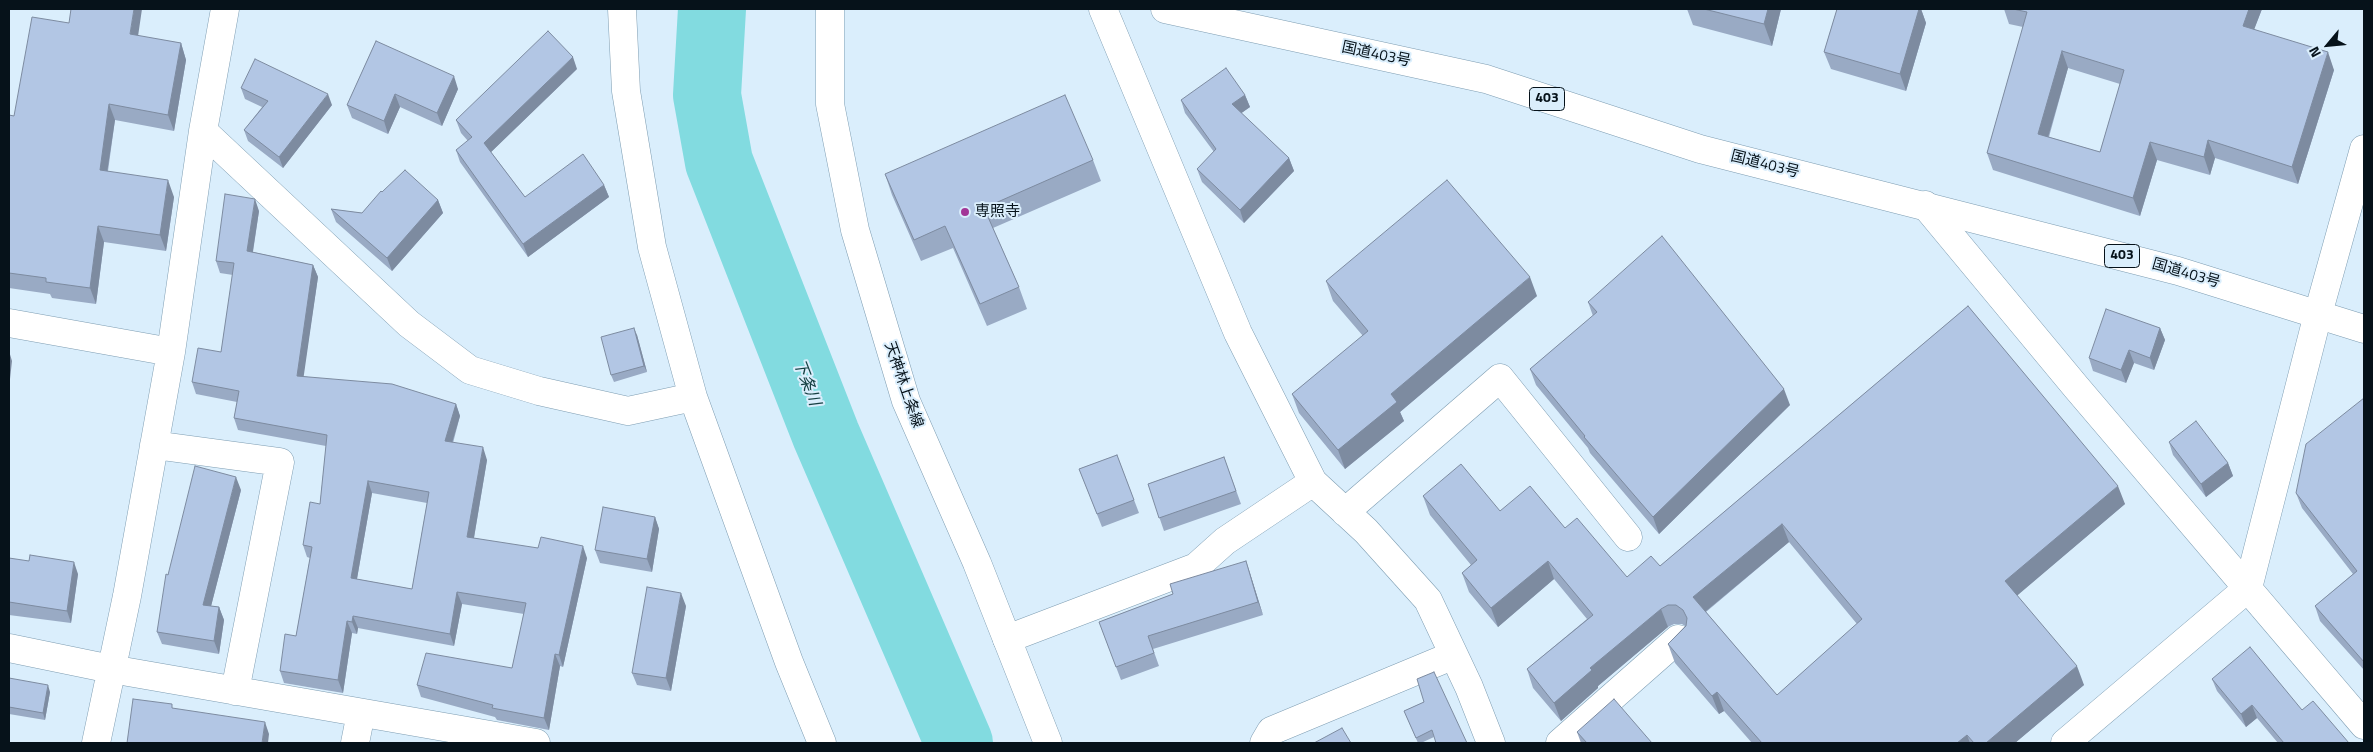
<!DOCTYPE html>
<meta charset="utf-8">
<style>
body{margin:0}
#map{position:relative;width:2373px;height:752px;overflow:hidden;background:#daeefc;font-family:"Titillium Web",sans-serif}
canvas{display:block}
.frame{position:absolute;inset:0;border:10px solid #06121a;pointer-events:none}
.north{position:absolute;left:2303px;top:20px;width:50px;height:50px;-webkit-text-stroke:4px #daeefc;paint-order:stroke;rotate:242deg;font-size:14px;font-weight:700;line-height:20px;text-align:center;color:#06121a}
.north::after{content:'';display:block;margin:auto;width:18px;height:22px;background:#06121a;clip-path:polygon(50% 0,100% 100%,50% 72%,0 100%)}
</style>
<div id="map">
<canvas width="2373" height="752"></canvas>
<div class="frame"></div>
<div class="north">N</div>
</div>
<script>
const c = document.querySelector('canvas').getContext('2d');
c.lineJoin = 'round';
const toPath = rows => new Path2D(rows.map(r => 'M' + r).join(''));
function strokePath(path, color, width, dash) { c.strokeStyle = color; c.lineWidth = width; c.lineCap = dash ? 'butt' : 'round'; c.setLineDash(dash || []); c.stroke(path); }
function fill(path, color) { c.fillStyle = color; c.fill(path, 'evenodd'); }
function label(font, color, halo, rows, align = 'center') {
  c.font = font + ' "Titillium Web","Noto Sans JP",sans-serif'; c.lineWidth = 4; c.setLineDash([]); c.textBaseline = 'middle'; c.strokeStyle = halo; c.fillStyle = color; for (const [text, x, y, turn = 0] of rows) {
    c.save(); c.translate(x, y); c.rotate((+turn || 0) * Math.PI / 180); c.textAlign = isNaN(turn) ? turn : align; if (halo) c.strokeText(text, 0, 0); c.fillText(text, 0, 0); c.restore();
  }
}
strokePath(toPath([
 [712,9,707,95,719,162,826,435,959,743]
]), '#82dbe0', 68);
const minor = toPath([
 [622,9,626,91,652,247,693,397,789,662,822,743],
 [1103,9,1238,333,1313,482,1366,531,1428,600,1469,687,1491,743],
 [203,131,409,324,470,370,539,391,628,411,693,397],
 [1925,205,2076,387,2364,725],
 [9,323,171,352],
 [154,445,280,462,235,691],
 [1345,512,1500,378,1628,537],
 [1007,639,1196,567,1225,541,1313,482],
 [9,648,111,669,536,743],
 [96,743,127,596,171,352,203,131,225,9],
 [355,743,361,713],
 [1264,743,1271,731,1454,655],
 [1560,743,1678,639],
 [2065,743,2248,588,2318,314,2364,149]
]);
const secondary = toPath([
 [830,9,830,104,855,230,906,401,977,563,1048,743]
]);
const trunk = toPath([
 [1165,9,1486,79,1700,149,2178,271,2364,329]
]);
strokePath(minor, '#7e9db2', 29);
strokePath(secondary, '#7e9db2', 29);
strokePath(trunk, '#7e9db2', 29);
strokePath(minor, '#fff', 28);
strokePath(secondary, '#fff', 28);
strokePath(trunk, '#fff', 28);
fill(toPath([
 [1687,9,1781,9,1772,46,1693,25],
 [1837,9,1921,9,1926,23,1906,91,1831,69,1824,52],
 [2004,9,2262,9,2254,29,2334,70,2298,184,2215,158,2210,175,2157,160,2140,216,1993,170,1987,153,2023,27,2009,24],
 [2068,68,2120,84,2100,152,2049,137],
 [138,36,181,43,186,60,174,131,115,120,108,171,174,197,166,251,104,242,96,304,52,298,50,294,9,288,9,115,14,116],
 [376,41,458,89,442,126,400,107,388,134,352,118,347,105],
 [577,69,491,152,525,197,604,185,609,197,528,257,460,162,456,150,468,141,461,133,456,120],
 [241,88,332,105,283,168,248,141,244,130,262,107,245,99],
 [1245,95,1250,107,1241,113,1289,158,1294,171,1244,223,1202,182,1197,169,1214,152,1185,113,1181,100],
 [1093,160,1101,181,993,228,1019,287,1027,309,987,326,953,248,921,261,892,195,885,174],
 [382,192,438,200,443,213,392,271,336,222,331,209,362,213],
 [259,211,253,252,313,265,318,277,303,376,456,404,460,416,453,443,487,460,474,538,587,558,563,667,560,666,549,730,497,720,495,717,421,697,417,685,512,668,524,614,462,604,454,646,358,628,357,634,352,633,343,693,284,683,280,671,296,636,310,558,307,557,303,545,320,504,326,446,238,430,234,418,237,402,196,394,192,382,221,352,233,275,220,273,216,261],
 [372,493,427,503,412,589,357,579],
 [1326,281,1537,296,1400,412,1404,421,1345,469,1299,413,1292,394,1363,336,1333,301],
 [1588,302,1790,405,1659,534,1590,453,1588,448,1536,385,1530,369,1593,316],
 [1968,306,2125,504,2017,595,2084,685,2015,743,1752,743,1724,711,1719,714,1675,663,1668,644,1685,626,1682,624,1674,624,1668,627,1598,686,1598,688,1561,721,1533,688,1527,669,1587,619,1554,579,1498,627,1469,592,1462,573,1471,565,1430,515,1423,496,1500,511,1565,528,1627,577,1660,566],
 [1789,542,1857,624,1777,695,1706,612],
 [2160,328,2165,340,2154,370,2134,363,2126,383,2093,371,2089,358],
 [637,335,647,372,614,382,611,375],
 [2364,398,2364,670,2320,621,2315,606,2353,574,2302,508,2296,493],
 [2169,442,2228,463,2233,476,2206,497,2173,455],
 [1117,455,1139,513,1102,527,1079,469],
 [1224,457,1241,504,1164,531,1148,484],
 [241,490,211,606,219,607,224,620,219,654,162,644,157,632,168,575],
 [655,517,659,529,652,572,600,563,595,550],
 [9,558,78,574,71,623,9,615],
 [1246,561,1263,615,1153,649,1159,666,1121,680,1099,622,1173,594],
 [686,606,671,691,637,685,632,673],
 [9,678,50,692,45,720,9,714],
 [2212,679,2302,710,2349,743,2278,743,2257,718,2246,727,2217,691],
 [1424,702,1434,737,1421,743,1418,743,1404,711],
 [1577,732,1652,743,1581,743]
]), '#99aac4');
fill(toPath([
 [134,9,142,9,136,50,130,34],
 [1768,9,1781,9,1772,46,1764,24],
 [1919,9,1921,9,1926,23,1906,91,1900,74],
 [2249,9,2262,9,2249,43,2243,26],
 [181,43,186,60,174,131,168,115],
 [2062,51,2068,68,2044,151,2038,134],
 [2328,52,2334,70,2298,184,2292,167],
 [573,57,577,69,488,155,484,143],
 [454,76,458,89,442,126,437,113],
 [328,94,332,105,283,168,279,157],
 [395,94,400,107,388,134,384,121],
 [1245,95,1250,107,1236,117,1232,104],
 [109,104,115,120,105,186,100,170],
 [2208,140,2215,158,2210,175,2204,157],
 [2150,142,2157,160,2140,216,2133,198],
 [1289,158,1294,171,1244,223,1240,210],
 [168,180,174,197,166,251,160,235],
 [604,185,609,197,528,257,523,244],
 [255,199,259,211,251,263,247,251],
 [438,200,443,213,392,271,387,258],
 [98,226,104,242,96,304,90,288],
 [313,265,318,277,302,388,297,376],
 [1530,277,1537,296,1400,412,1404,421,1345,469,1338,450,1391,394],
 [634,328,637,335,647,372,644,366],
 [2160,328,2165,340,2154,370,2150,358],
 [2129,350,2134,363,2126,383,2121,370],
 [9,351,12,361,9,388],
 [1784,389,1790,405,1659,534,1653,517],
 [456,404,460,416,449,453,445,441],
 [483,447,487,460,472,549,467,537],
 [2228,463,2233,476,2206,497,2201,484],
 [236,477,241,490,208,618,203,605],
 [368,481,372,493,355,590,351,578],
 [2118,486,2125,504,2012,600,2005,581],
 [655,517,659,529,652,572,647,559],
 [1782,524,1789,542,1700,616,1693,597],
 [583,546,587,558,563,667,559,655],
 [1246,561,1250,573,1263,615,1258,602],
 [1548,561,1554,579,1498,627,1491,608],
 [74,562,78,574,71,623,67,611],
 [457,592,462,604,454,646,450,634],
 [681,593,686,606,671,691,666,678],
 [219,607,224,620,219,654,214,641],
 [1661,609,1668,627,1598,686,1598,688,1561,721,1554,703,1590,668],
 [353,616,358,628,357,634,352,622],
 [347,621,352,633,343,693,338,680],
 [555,654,560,666,549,730,544,718],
 [2077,666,2084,685,2015,743,1986,743],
 [48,685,50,692,45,720,43,713],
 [1717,692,1724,711,1719,714,1712,696],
 [2252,705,2257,718,2246,727,2241,714],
 [265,722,269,734,268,743,262,743],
 [1967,735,1970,743,1957,743]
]), '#7d8ba0');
const building = toPath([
 [71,9,134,9,130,34,181,43,168,115,109,104,100,170,168,180,160,235,98,226,90,288,46,282,46,278,9,273,9,115,14,116,32,17,69,23,71,9],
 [1704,9,1768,9,1764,24,1704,9],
 [1837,9,1919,9,1900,74,1824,52,1837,9],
 [2013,9,2249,9,2243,26,2328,52,2292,167,2208,140,2204,157,2150,142,2133,198,1987,153,2027,12,2013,9],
 [2062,51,2124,70,2100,152,2038,134,2062,51],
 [548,31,573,57,484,143,525,197,583,154,604,185,523,244,456,150,472,137,456,120,548,31],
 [376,41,454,76,437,113,395,94,384,121,347,105,376,41],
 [255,59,328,94,279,157,244,130,268,101,241,88,255,59],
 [1226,68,1245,95,1232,104,1289,158,1240,210,1197,169,1216,149,1181,100,1226,68],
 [1065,95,1093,160,984,208,1019,287,980,304,945,226,914,240,885,174,1065,95],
 [405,170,438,200,387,258,331,209,362,213,381,191,382,192,405,170],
 [1447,180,1530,277,1391,394,1397,402,1338,450,1292,394,1368,331,1326,281,1447,180],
 [225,194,255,199,247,251,313,265,297,376,392,384,456,404,445,441,483,447,467,537,538,548,541,537,583,546,559,655,555,654,544,718,492,708,493,705,417,685,426,653,512,668,526,603,457,592,450,634,353,616,352,622,347,621,338,680,280,671,285,634,296,636,312,547,303,545,310,502,320,504,327,435,234,418,239,391,192,382,198,348,221,352,234,263,216,261,225,194],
 [368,481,429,492,412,589,351,578,368,481],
 [1662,236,1784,389,1653,517,1584,437,1585,436,1530,369,1597,312,1588,302,1662,236],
 [1968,306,2118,486,2005,581,2077,666,1986,743,1974,743,1967,735,1957,743,1762,743,1717,692,1712,696,1668,644,1686,626,1687,618,1683,610,1676,605,1668,605,1661,609,1590,668,1592,670,1554,703,1527,669,1593,615,1548,561,1491,608,1462,573,1477,560,1423,496,1461,464,1500,511,1530,486,1565,528,1577,518,1627,577,1651,556,1660,566,1968,306],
 [1782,524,1862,619,1777,695,1693,597,1782,524],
 [2106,309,2160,328,2150,358,2129,350,2121,370,2089,358,2106,309],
 [634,328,644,366,611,375,601,337,634,328],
 [2364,398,2364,662,2315,606,2357,571,2296,493,2306,444,2364,398],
 [2196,421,2228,463,2201,484,2169,442,2196,421],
 [1117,455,1134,500,1097,514,1079,469,1117,455],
 [1224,457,1236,491,1159,518,1148,484,1224,457],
 [195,466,236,477,203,605,219,607,214,641,157,632,166,574,168,575,195,466],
 [603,507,655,517,647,559,595,550,603,507],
 [30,555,74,562,67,611,9,602,9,558,29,561,30,555],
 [1246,561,1258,602,1148,636,1154,653,1116,667,1099,622,1173,594,1170,584,1246,561],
 [647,587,681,593,666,678,632,673,647,587],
 [2250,647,2302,710,2313,701,2349,743,2284,743,2252,705,2241,714,2212,679,2250,647],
 [1434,672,1467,743,1436,743,1432,730,1416,738,1404,711,1424,702,1417,679,1434,672],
 [9,678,48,685,43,713,9,707,9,678],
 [133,699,172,704,172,708,265,722,262,743,127,743,133,699],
 [1614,699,1652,743,1587,743,1577,732,1614,699],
 [1342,728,1351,743,1314,743,1342,728]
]);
fill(building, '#b2c6e4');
strokePath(building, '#7d8ba0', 1);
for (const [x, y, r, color] of [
 [965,212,5,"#a23697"]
]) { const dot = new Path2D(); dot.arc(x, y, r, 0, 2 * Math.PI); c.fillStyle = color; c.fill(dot); strokePath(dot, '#daeefc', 2); }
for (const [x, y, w] of [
 [1547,99,35],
 [2122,256,35]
]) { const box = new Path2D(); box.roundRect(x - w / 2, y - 11.5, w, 23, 4); c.fillStyle = '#daeefc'; c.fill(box); strokePath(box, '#06121a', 1); }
label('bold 14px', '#06121a', null, [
 ["403",1547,99],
 ["403",2122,256]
]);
label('15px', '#06121a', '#daeefc', [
 ["国道403号",1376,55,12],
 ["国道403号",1765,165,14],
 ["国道403号",2186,274,16],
 ["天神林上条線",903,385,71]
]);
label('15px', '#06121a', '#daeefc', [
 ["専照寺",975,212]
], 'left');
label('italic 16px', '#153f42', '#daeefc', [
 ["下条川",806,383,69]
]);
</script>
